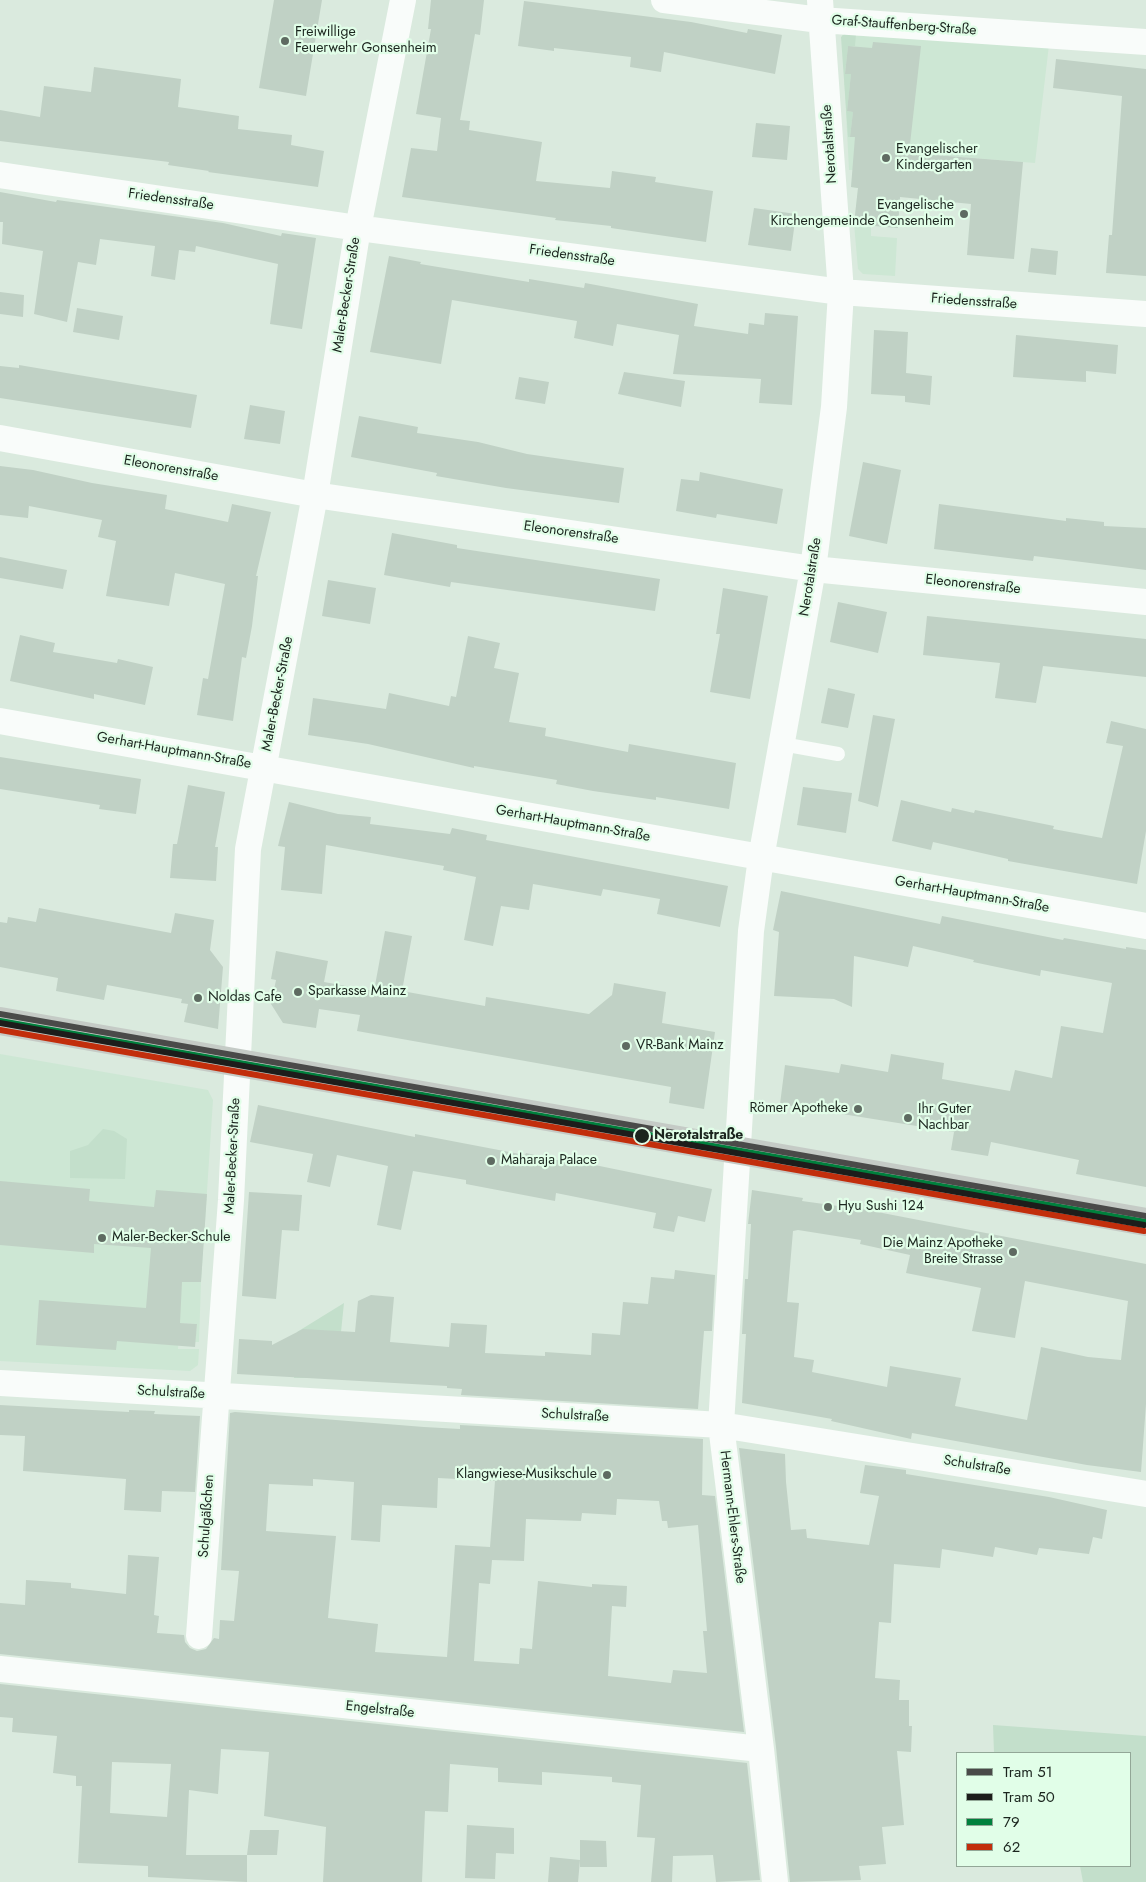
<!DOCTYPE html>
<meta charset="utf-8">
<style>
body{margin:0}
#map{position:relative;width:1146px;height:1882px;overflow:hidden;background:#daeade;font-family:Jost,sans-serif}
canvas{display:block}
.legend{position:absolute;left:956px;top:1752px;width:175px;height:115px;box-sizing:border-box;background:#e1fee8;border:1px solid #92a797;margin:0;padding:6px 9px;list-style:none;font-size:15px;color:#1b251e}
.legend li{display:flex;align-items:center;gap:10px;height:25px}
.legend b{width:25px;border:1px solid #92a797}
</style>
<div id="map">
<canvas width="1146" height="1882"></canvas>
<ul class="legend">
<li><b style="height:6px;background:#4a4a49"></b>Tram 51</li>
<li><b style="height:6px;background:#1d1d1b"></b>Tram 50</li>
<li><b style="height:6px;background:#00803d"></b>79</li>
<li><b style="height:6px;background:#c22e0c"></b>62</li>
</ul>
</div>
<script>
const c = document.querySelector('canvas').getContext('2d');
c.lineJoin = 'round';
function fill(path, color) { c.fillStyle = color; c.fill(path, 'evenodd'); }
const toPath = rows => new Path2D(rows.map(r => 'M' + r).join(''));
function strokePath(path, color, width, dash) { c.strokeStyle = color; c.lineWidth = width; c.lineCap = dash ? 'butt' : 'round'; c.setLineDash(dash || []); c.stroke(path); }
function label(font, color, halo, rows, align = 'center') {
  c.font = font + ' Jost,sans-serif'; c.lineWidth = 4.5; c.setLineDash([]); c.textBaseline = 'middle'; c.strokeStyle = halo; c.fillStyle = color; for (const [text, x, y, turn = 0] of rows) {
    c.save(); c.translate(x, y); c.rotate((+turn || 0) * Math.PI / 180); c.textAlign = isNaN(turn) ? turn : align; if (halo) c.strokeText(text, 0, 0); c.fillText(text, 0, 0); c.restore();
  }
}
fill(toPath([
 [842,35,1049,45,1035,163,923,154,900,197,898,228,871,226,871,236,897,238,895,276,863,274,858,269,854,224,858,188,851,187,853,170,849,170],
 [0,1054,208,1090,213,1100,201,1282,199,1342,195,1342,197,1324,180,1323,178,1349,199,1349,198,1365,190,1371,0,1361]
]), '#cde7d4');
fill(toPath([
 [844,34,856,34,855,46,848,46,845,73,851,74,847,111,853,112,850,137,848,137,841,37],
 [103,1129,114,1131,127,1139,125,1179,70,1178,70,1151,88,1145],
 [344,1303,341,1332,309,1343,307,1378,294,1378,297,1332],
 [993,1725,1146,1736,1146,1882,1083,1882,1080,1866,1130,1866,1130,1753,994,1753]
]), '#c3dfcb');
fill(toPath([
 [274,0,322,0,306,96,259,88],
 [431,0,484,0,480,35,475,34,460,120,470,121,469,130,542,142,536,181,610,188,612,171,656,177,655,182,713,191,706,242,611,228,611,226,555,220,556,218,402,197,411,148,437,151,441,118,416,114,431,29,428,29],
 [524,1,691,22,747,33,748,29,782,35,775,74,664,52,661,72,630,67,631,57,554,48,554,51,518,46],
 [873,42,921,46,909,153,1023,162,1014,259,967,255,971,204,900,197,898,228,854,224,858,188,851,187,855,137,850,137,853,112,847,111,851,74,845,74,848,46,872,48],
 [1056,59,1146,69,1146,276,1106,273,1109,235,1112,235,1122,96,1053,88],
 [94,67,181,79,178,107,239,116,238,129,292,135,291,145,324,151,318,187,208,172,209,171,168,165,169,162,0,141,0,110,40,117,44,86,91,92],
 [756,123,790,126,787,160,752,157],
 [0,192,56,202,57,200,223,223,281,236,282,233,316,238,302,329,270,324,278,264,196,246,195,252,179,250,175,280,151,276,155,246,100,239,96,265,78,262,67,322,34,314,43,251,2,244,3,222,0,222],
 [754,208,796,214,791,251,748,245],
 [1031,248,1058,251,1056,275,1028,272],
 [389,256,421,262,420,264,529,282,529,279,584,288,585,283,698,304,694,326,748,334,749,323,764,325,765,313,798,316,792,405,759,403,761,379,673,374,679,335,617,324,613,346,574,338,577,321,452,300,441,364,370,352],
 [0,292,24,295,23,317,0,314],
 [77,308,123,316,119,340,73,332],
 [874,330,908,332,906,373,932,376,930,405,905,402,905,396,871,394],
 [1016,335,1118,345,1116,374,1086,371,1086,382,1013,377],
 [19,365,197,395,191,428,0,398,0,366,19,368],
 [624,372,685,381,681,407,618,394],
 [519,377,549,382,545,404,515,399],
 [250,405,285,411,280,444,244,439],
 [359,416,418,427,417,433,478,442,527,454,624,468,619,503,506,488,436,476,437,473,351,457],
 [863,462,901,470,887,544,849,536],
 [0,466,33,470,92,483,167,495,165,509,228,522,232,504,271,512,256,576,258,576,252,626,246,658,242,657,233,721,197,715,203,678,208,679,225,584,175,573,169,606,106,596,116,541,98,537,102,520,29,506,28,518,0,515],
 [700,472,783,489,777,524,717,514,716,518,676,511,681,479,699,481],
 [939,504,1066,521,1066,518,1104,522,1104,526,1146,528,1146,570,1034,556,1033,561,934,549],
 [392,533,457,545,457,548,660,579,655,611,451,582,450,587,384,575],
 [0,557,67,570,63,589,0,578],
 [328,580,376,588,370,624,322,616],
 [723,588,768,596,750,699,710,692,720,634,716,634],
 [838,602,887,612,878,653,830,642],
 [927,616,1146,639,1146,677,1043,666,1036,703,995,698,1000,663,923,655],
 [20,635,55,643,53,652,117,663,118,659,153,667,145,705,94,694,94,699,10,681],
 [468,636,500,643,494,668,519,673,509,722,546,728,545,736,628,752,629,744,736,763,729,809,656,797,656,800,593,791,556,784,557,780,474,766,474,768,368,744,308,735,313,698,386,709,389,693,449,706,451,696,456,697],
 [828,688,855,694,848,728,821,723],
 [873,715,895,719,878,807,858,801],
 [1111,721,1146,729,1146,831,1137,884,1008,861,1008,859,933,842,931,850,892,841,901,800,951,812,952,808,974,813,975,810,1054,826,1053,829,1102,838,1123,746,1106,743],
 [0,757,141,779,136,814,99,809,100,805,0,789],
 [188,785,225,792,215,847,218,847,216,881,170,878,173,844,177,844],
 [803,787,852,793,846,833,797,825],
 [289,802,338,814,371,817,370,824,450,834,452,828,487,835,486,840,728,886,720,927,657,914,660,899,603,889,601,896,533,884,529,910,501,906,493,946,464,940,476,877,443,870,444,866,326,845,322,894,281,890,285,847,278,846],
 [781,891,940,924,942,916,1063,940,1064,938,1126,949,1126,947,1146,950,1146,1187,1076,1174,1079,1160,991,1142,988,1156,951,1150,954,1132,780,1104,785,1065,839,1073,841,1064,888,1072,891,1054,944,1063,942,1079,1010,1091,1015,1070,1052,1078,1061,1026,1103,1033,1112,983,1041,970,1040,976,973,962,974,960,913,946,908,967,854,956,852,1007,834,999,774,996,779,932,773,930],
 [39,908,171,933,175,913,214,920,210,950,223,967,218,1029,184,1022,188,1004,181,1003,182,999,107,985,104,1000,56,991,58,978,0,967,0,922,7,923,8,917,36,922],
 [385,931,412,936,402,991,485,1006,486,997,589,1014,612,995,614,983,666,992,662,1023,715,1032,704,1109,669,1103,671,1087,357,1031,360,1015,319,1009,316,1028,283,1023,271,1004,276,980,271,979,276,951,328,961,324,982,374,991],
 [258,1105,415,1137,415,1134,525,1155,526,1153,579,1165,580,1162,712,1189,705,1222,678,1216,674,1232,653,1228,656,1213,556,1193,555,1201,466,1184,466,1180,413,1171,401,1230,377,1225,388,1166,337,1155,330,1187,307,1182,313,1154,250,1142],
 [0,1181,90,1189,89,1201,154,1207,156,1190,207,1194,201,1282,182,1282,180,1323,197,1324,195,1347,117,1341,116,1350,36,1345,39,1300,146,1308,151,1248,94,1244,94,1253,0,1245],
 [752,1190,803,1198,802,1201,867,1210,1146,1264,1146,1404,1141,1472,1087,1465,912,1433,911,1439,831,1421,832,1419,742,1403,746,1334,742,1334,745,1279,748,1279,751,1224,748,1224],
 [798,1230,861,1240,860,1244,910,1255,906,1273,981,1288,972,1331,1015,1338,1025,1281,1128,1301,1121,1360,1088,1357,1041,1347,1027,1420,955,1406,961,1378,890,1366,887,1387,812,1372,814,1360,794,1357,799,1303,787,1302,793,1231],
 [249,1192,302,1195,299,1231,282,1230,276,1299,242,1296],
 [675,1270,715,1275,712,1331,704,1331,698,1409,461,1395,462,1389,447,1388,447,1386,237,1374,239,1339,272,1341,272,1345,303,1329,355,1332,358,1301,371,1295,394,1297,390,1342,449,1347,451,1323,487,1325,485,1353,545,1356,545,1352,591,1355,592,1333,620,1335,623,1302,648,1304,651,1277,674,1279],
 [0,1405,129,1412,129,1410,155,1411,154,1414,200,1416,195,1492,162,1491,161,1512,124,1510,126,1479,23,1471,25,1436,0,1435],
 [235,1412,424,1427,460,1429,460,1425,703,1439,702,1495,715,1496,744,1732,0,1654,0,1603,25,1605,26,1580,71,1583,71,1588,126,1594,128,1555,159,1557,154,1615,159,1616,157,1633,184,1635,185,1642,190,1648,197,1651,206,1649,214,1638,219,1639,220,1620,234,1621,239,1571,221,1570,230,1413],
 [438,1478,495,1481,490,1547,455,1545,447,1657,375,1652,378,1624,328,1618,336,1536,266,1531,269,1484,313,1486,313,1479,354,1482,351,1540,380,1542,382,1505,437,1508],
 [617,1499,659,1501,662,1521,667,1521,668,1528,698,1525,707,1631,703,1631,707,1673,673,1670,671,1683,608,1676,612,1606,626,1607,627,1586,592,1584,592,1587,538,1581,532,1649,520,1648,519,1664,474,1661,479,1583,490,1584,492,1560,524,1561,526,1519,581,1521,582,1513,616,1515],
 [739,1448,785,1454,786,1482,791,1530,806,1529,807,1538,869,1545,879,1496,860,1493,865,1465,906,1470,906,1474,1049,1497,1107,1510,1102,1539,1093,1537,1089,1554,1039,1548,1037,1555,995,1547,993,1557,942,1549,940,1568,894,1564,891,1623,879,1622,875,1678,900,1680,899,1700,909,1700,909,1726,912,1726,911,1752,897,1751,904,1825,882,1827,886,1864,859,1866,861,1880,790,1882,776,1747],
 [0,1684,747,1763,760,1880,716,1882,713,1855,673,1856,672,1882,651,1882,655,1838,637,1837,641,1785,612,1782,612,1777,542,1772,542,1785,498,1782,498,1768,450,1764,448,1812,425,1811,422,1882,323,1882,326,1827,264,1816,269,1752,221,1749,218,1794,189,1790,186,1855,247,1855,247,1882,148,1877,148,1866,78,1863,82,1786,76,1786,76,1776,53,1773,57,1736,12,1732,13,1718,0,1717],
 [112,1762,171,1764,167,1817,110,1813],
 [467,1825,514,1828,514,1854,496,1853,495,1879,465,1878],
 [250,1830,279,1830,277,1855,247,1855],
 [580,1840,606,1841,607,1867,580,1867],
 [550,1857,580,1860,578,1882,548,1882]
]), '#c0d1c5');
strokePath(toPath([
 [782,744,838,754]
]), '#f9fcfa', 14);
strokePath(toPath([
 [664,0,820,20,1146,42],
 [0,175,358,228,841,292,1146,314],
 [0,438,315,495,813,569,1146,602],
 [0,721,1146,926],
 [0,1383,721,1425,1146,1494],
 [199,1636,231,1200,248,849,315,495,358,228,403,0],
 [0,1669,761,1749],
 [775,1882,761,1749,721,1425,751,931,761,858,813,569,834,407,841,292,820,0]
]), '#f9fcfa', 26);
strokePath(toPath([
 [0,1021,1146,1222]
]), '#c5cbc6', 28);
strokePath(toPath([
 [0,1021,1146,1222]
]), '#00803d', 6);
strokePath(toPath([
 [0,1030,1144,1231]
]), '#c22e0c', 6);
strokePath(toPath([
 [0,1014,1146,1216]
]), '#4a4a49', 6);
strokePath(toPath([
 [0,1023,1144,1225]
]), '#1d1d1b', 6);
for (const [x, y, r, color] of [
 [285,41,5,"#5e6a61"],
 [886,158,5,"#5e6a61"],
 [964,214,5,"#5e6a61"],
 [298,992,5,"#5e6a61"],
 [198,998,5,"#5e6a61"],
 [626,1046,5,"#5e6a61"],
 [858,1109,5,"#5e6a61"],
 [908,1118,5,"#5e6a61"],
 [642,1136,8,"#1b251e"],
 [491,1161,5,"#5e6a61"],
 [828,1207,5,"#5e6a61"],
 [102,1238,5,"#5e6a61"],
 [1013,1252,5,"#5e6a61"],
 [607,1475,5,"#5e6a61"]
]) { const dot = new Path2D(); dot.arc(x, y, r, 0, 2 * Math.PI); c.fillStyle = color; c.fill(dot); strokePath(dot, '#e1fee8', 2); }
label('14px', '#1b251e', '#e1fee8', [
 ["Graf-Stauffenberg-Straße",904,26,4],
 ["Nerotalstraße",830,144,-94],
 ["Friedensstraße",171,200,8],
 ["Friedensstraße",572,256,8],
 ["Maler-Becker-Straße",347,295,-81],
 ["Friedensstraße",974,302,4],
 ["Eleonorenstraße",171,469,10],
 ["Eleonorenstraße",571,533,8],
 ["Nerotalstraße",811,577,-81],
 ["Eleonorenstraße",973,585,6],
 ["Maler-Becker-Straße",278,694,-79],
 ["Gerhart-Hauptmann-Straße",174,751,10],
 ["Gerhart-Hauptmann-Straße",573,824,10],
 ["Gerhart-Hauptmann-Straße",972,895,10],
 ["Maler-Becker-Straße",233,1156,-87],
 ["Schulstraße",171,1393,3],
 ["Schulstraße",575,1416,3],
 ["Schulstraße",977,1466,9],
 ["Schulgäßchen",207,1516,-86],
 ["Hermann-Ehlers-Straße",732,1517,83],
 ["Engelstraße",380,1710,6]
]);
label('14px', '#1b251e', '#e1fee8', [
 ["Freiwillige",295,33],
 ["Feuerwehr Gonsenheim",295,49],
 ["Evangelischer",896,150],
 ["Kindergarten",896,166],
 ["Evangelische",954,206,"right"],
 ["Kirchengemeinde Gonsenheim",954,222,"right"],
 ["Sparkasse Mainz",308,992],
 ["Noldas Cafe",208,998],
 ["VR-Bank Mainz",636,1046],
 ["Römer Apotheke",848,1109,"right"],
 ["Ihr Guter",918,1110],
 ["Nachbar",918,1126],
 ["Maharaja Palace",501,1161],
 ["Hyu Sushi 124",838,1207],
 ["Maler-Becker-Schule",112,1238],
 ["Die Mainz Apotheke",1003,1244,"right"],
 ["Breite Strasse",1003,1260,"right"],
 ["Klangwiese-Musikschule",597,1475,"right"]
], 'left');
label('bold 14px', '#1b251e', '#e1fee8', [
 ["Nerotalstraße",654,1136]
], 'left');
</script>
